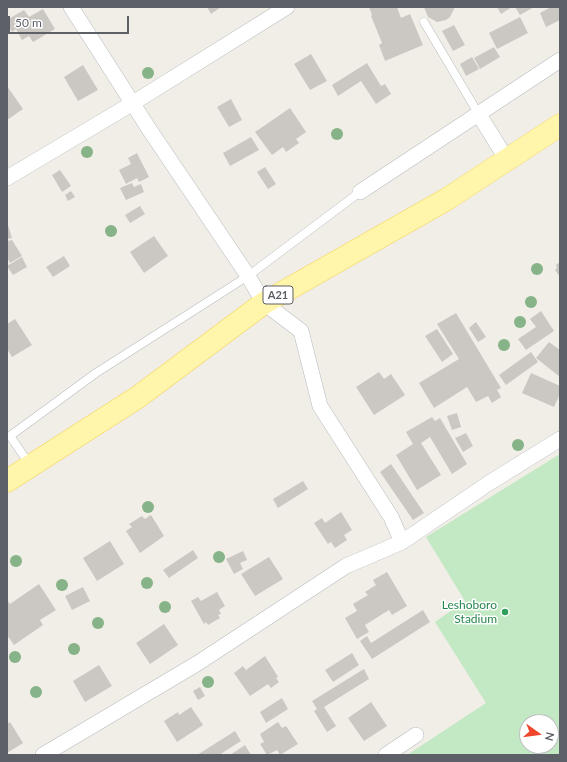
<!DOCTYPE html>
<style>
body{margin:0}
#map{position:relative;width:567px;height:762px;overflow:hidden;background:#f0eee6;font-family:Lato,sans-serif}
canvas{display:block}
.frame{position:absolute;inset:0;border:8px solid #5d6167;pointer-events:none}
.north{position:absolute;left:519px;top:714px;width:40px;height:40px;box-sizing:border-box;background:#fff;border:1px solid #bec0c2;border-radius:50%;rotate:104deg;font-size:11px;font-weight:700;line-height:16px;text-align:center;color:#5d6167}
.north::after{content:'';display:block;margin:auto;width:14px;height:18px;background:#ef472d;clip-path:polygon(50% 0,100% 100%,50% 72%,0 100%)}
.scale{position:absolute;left:8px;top:16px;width:121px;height:18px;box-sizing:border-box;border:2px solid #5d6167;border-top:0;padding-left:5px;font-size:12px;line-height:14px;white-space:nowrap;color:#5d6167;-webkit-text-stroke:3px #fff;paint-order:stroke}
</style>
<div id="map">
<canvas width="567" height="762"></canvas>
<div class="frame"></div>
<div class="north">N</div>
<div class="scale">50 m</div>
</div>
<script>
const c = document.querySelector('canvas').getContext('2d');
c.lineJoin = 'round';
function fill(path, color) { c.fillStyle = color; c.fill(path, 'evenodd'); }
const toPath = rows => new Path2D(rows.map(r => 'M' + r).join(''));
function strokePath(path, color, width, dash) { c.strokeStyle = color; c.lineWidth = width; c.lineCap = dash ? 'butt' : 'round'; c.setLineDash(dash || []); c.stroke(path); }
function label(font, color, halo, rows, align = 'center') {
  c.font = font + ' Lato,sans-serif'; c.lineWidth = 3; c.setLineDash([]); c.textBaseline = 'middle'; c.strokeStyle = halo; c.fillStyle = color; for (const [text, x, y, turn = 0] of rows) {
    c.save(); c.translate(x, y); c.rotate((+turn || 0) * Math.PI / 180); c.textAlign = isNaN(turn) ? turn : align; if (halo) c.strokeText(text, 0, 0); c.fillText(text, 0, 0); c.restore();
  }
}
fill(toPath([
 [560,454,560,755,407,755,486,703,435,622,465,601,426,537],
 [527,722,551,722,551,746,527,746]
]), '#c2e8c4');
fill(toPath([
 [207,7,221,7,211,14],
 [369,7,397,7,401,18,410,14,423,45,385,61,379,45,382,43,371,16,372,15],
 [424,7,454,7,454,9,450,17,446,20,437,22,428,17],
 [497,7,512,7,501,14],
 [515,7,534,7,520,15],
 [551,7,560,7,560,20,546,27,540,13],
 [43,9,55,29,33,42,29,36,22,40,16,29,12,32,7,23,7,20,24,10,29,17],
 [520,17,528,33,497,49,489,33],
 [454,25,465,45,453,51,442,31],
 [494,47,500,57,480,69,474,58],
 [311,54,327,81,310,90,294,64],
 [472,57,479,69,466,76,460,64],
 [367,63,381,86,385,84,391,94,376,104,361,81,338,96,332,85],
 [83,65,98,90,78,101,64,77],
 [7,86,23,109,7,120],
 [231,99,242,120,229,127,217,107],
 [290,108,306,132,296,139,299,143,286,152,283,147,272,155,255,132],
 [251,137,259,150,230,166,223,153],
 [137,153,149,177,139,182,137,178,126,184,119,170,131,164,128,158],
 [265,167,276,184,268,189,257,172],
 [60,170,71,186,62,192,52,175],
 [132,183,134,187,141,184,144,192,126,200,120,188],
 [71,191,75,197,68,201,65,195],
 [140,206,145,214,130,223,125,215],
 [7,222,12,238,7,239],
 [154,236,168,256,144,273,130,252],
 [12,240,22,256,10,263,7,257,7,241],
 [64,256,70,266,53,277,46,267],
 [22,257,27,267,13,275,7,266],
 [560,262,560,277,555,270,557,268,556,265],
 [541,311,554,331,526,350,518,339,536,327,530,319],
 [456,313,501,388,497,390,501,397,492,403,488,396,476,402,467,387,434,408,419,383,459,359,437,324],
 [15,319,32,345,12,357,7,349,7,324],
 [476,322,486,337,478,342,469,328],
 [437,329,453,354,442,362,425,336],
 [549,342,560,350,560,377,536,358],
 [531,352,538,362,506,385,499,375],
 [379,372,384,379,391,374,405,395,374,415,356,387],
 [531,373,560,386,560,394,554,407,522,393],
 [457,413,461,427,452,430,447,416],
 [432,417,435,421,440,418,467,464,452,474,430,437,421,443,441,475,417,490,396,455,413,444,406,432],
 [466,433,473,446,463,452,455,438],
 [391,464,424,513,413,520,380,472],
 [303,481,308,489,278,508,273,499],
 [341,512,352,530,344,535,347,540,335,548,331,542,328,544,314,523,322,518,325,523],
 [151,515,164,536,140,553,126,531,132,527,129,524,142,516,145,519],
 [110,541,124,564,97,581,83,558],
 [193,550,198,558,169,578,163,570],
 [243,551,247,560,240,563,243,569,234,574,226,559],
 [269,557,283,579,255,596,241,574],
 [387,572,407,606,392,615,389,610,365,625,369,632,357,639,345,618,357,611,353,604,368,595,365,592,376,585,373,580],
 [39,584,56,610,40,620,43,625,14,645,7,635,7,600,10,604],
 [83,587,90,601,72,610,65,596],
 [217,592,225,606,219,610,221,614,218,615,220,618,208,625,206,622,204,624,191,601,198,597,201,601],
 [423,610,430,622,372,659,360,641,367,636,371,643],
 [164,624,178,645,150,664,136,643],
 [352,653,359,665,333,682,325,670],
 [265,656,278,677,276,678,279,682,271,688,268,684,250,696,234,673,243,666,246,670],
 [99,665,112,686,85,702,73,681],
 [364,669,369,679,324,707,336,726,327,732,314,711,317,709,312,701],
 [200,687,205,696,198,700,193,691],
 [282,698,288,709,266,723,260,712],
 [371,702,387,726,364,741,348,718],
 [191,707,203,725,177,742,164,721,178,712,179,715],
 [10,722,23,743,7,753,7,724],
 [278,722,282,728,286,726,298,744,280,755,277,750,267,755,260,744,264,742,260,734],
 [235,731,241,741,219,755,197,755],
 [245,745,251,755,230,755]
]), '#cbc8c3');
const service = toPath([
 [424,22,478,113],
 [30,465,10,436,96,373,248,276,360,192]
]);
const minor = toPath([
 [71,7,149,129,248,276,264,303,301,331,320,406,391,517,402,542],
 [478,113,507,160],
 [7,178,133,103,287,7],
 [360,192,560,60],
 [43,755,198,663,346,566,402,542,489,483,560,439],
 [386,755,416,735]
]);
const primary = toPath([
 [7,481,138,397,264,303,447,199,560,125]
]);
strokePath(service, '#b8bbc0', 9);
strokePath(minor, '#b8bbc0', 16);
strokePath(primary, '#f6d359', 23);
strokePath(service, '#fff', 8);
strokePath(minor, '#fff', 15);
strokePath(primary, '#fff6ac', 22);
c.fillStyle = '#86b387';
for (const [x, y] of [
 [148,73],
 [337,134],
 [87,152],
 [111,231],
 [537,269],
 [531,302],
 [520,322],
 [504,345],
 [518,445],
 [148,507],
 [219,557],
 [16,561],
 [147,583],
 [62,585],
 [165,607],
 [98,623],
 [74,649],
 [15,657],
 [208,682],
 [36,692]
]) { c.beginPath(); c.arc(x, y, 6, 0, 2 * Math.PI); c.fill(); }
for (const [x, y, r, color] of [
 [505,612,4,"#2e9e5b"]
]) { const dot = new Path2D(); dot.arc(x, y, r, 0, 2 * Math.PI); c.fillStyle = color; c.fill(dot); strokePath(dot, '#fff', 1.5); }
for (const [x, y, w] of [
 [278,295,30]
]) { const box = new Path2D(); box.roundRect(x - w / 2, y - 9, w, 18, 3); c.fillStyle = '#fff'; c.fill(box); strokePath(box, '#5d6167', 1); }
label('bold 11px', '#5d6167', null, [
 ["A21",278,295]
]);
label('12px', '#27864d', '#fff', [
 ["Leshoboro",497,605],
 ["Stadium",497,619]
], 'right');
</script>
